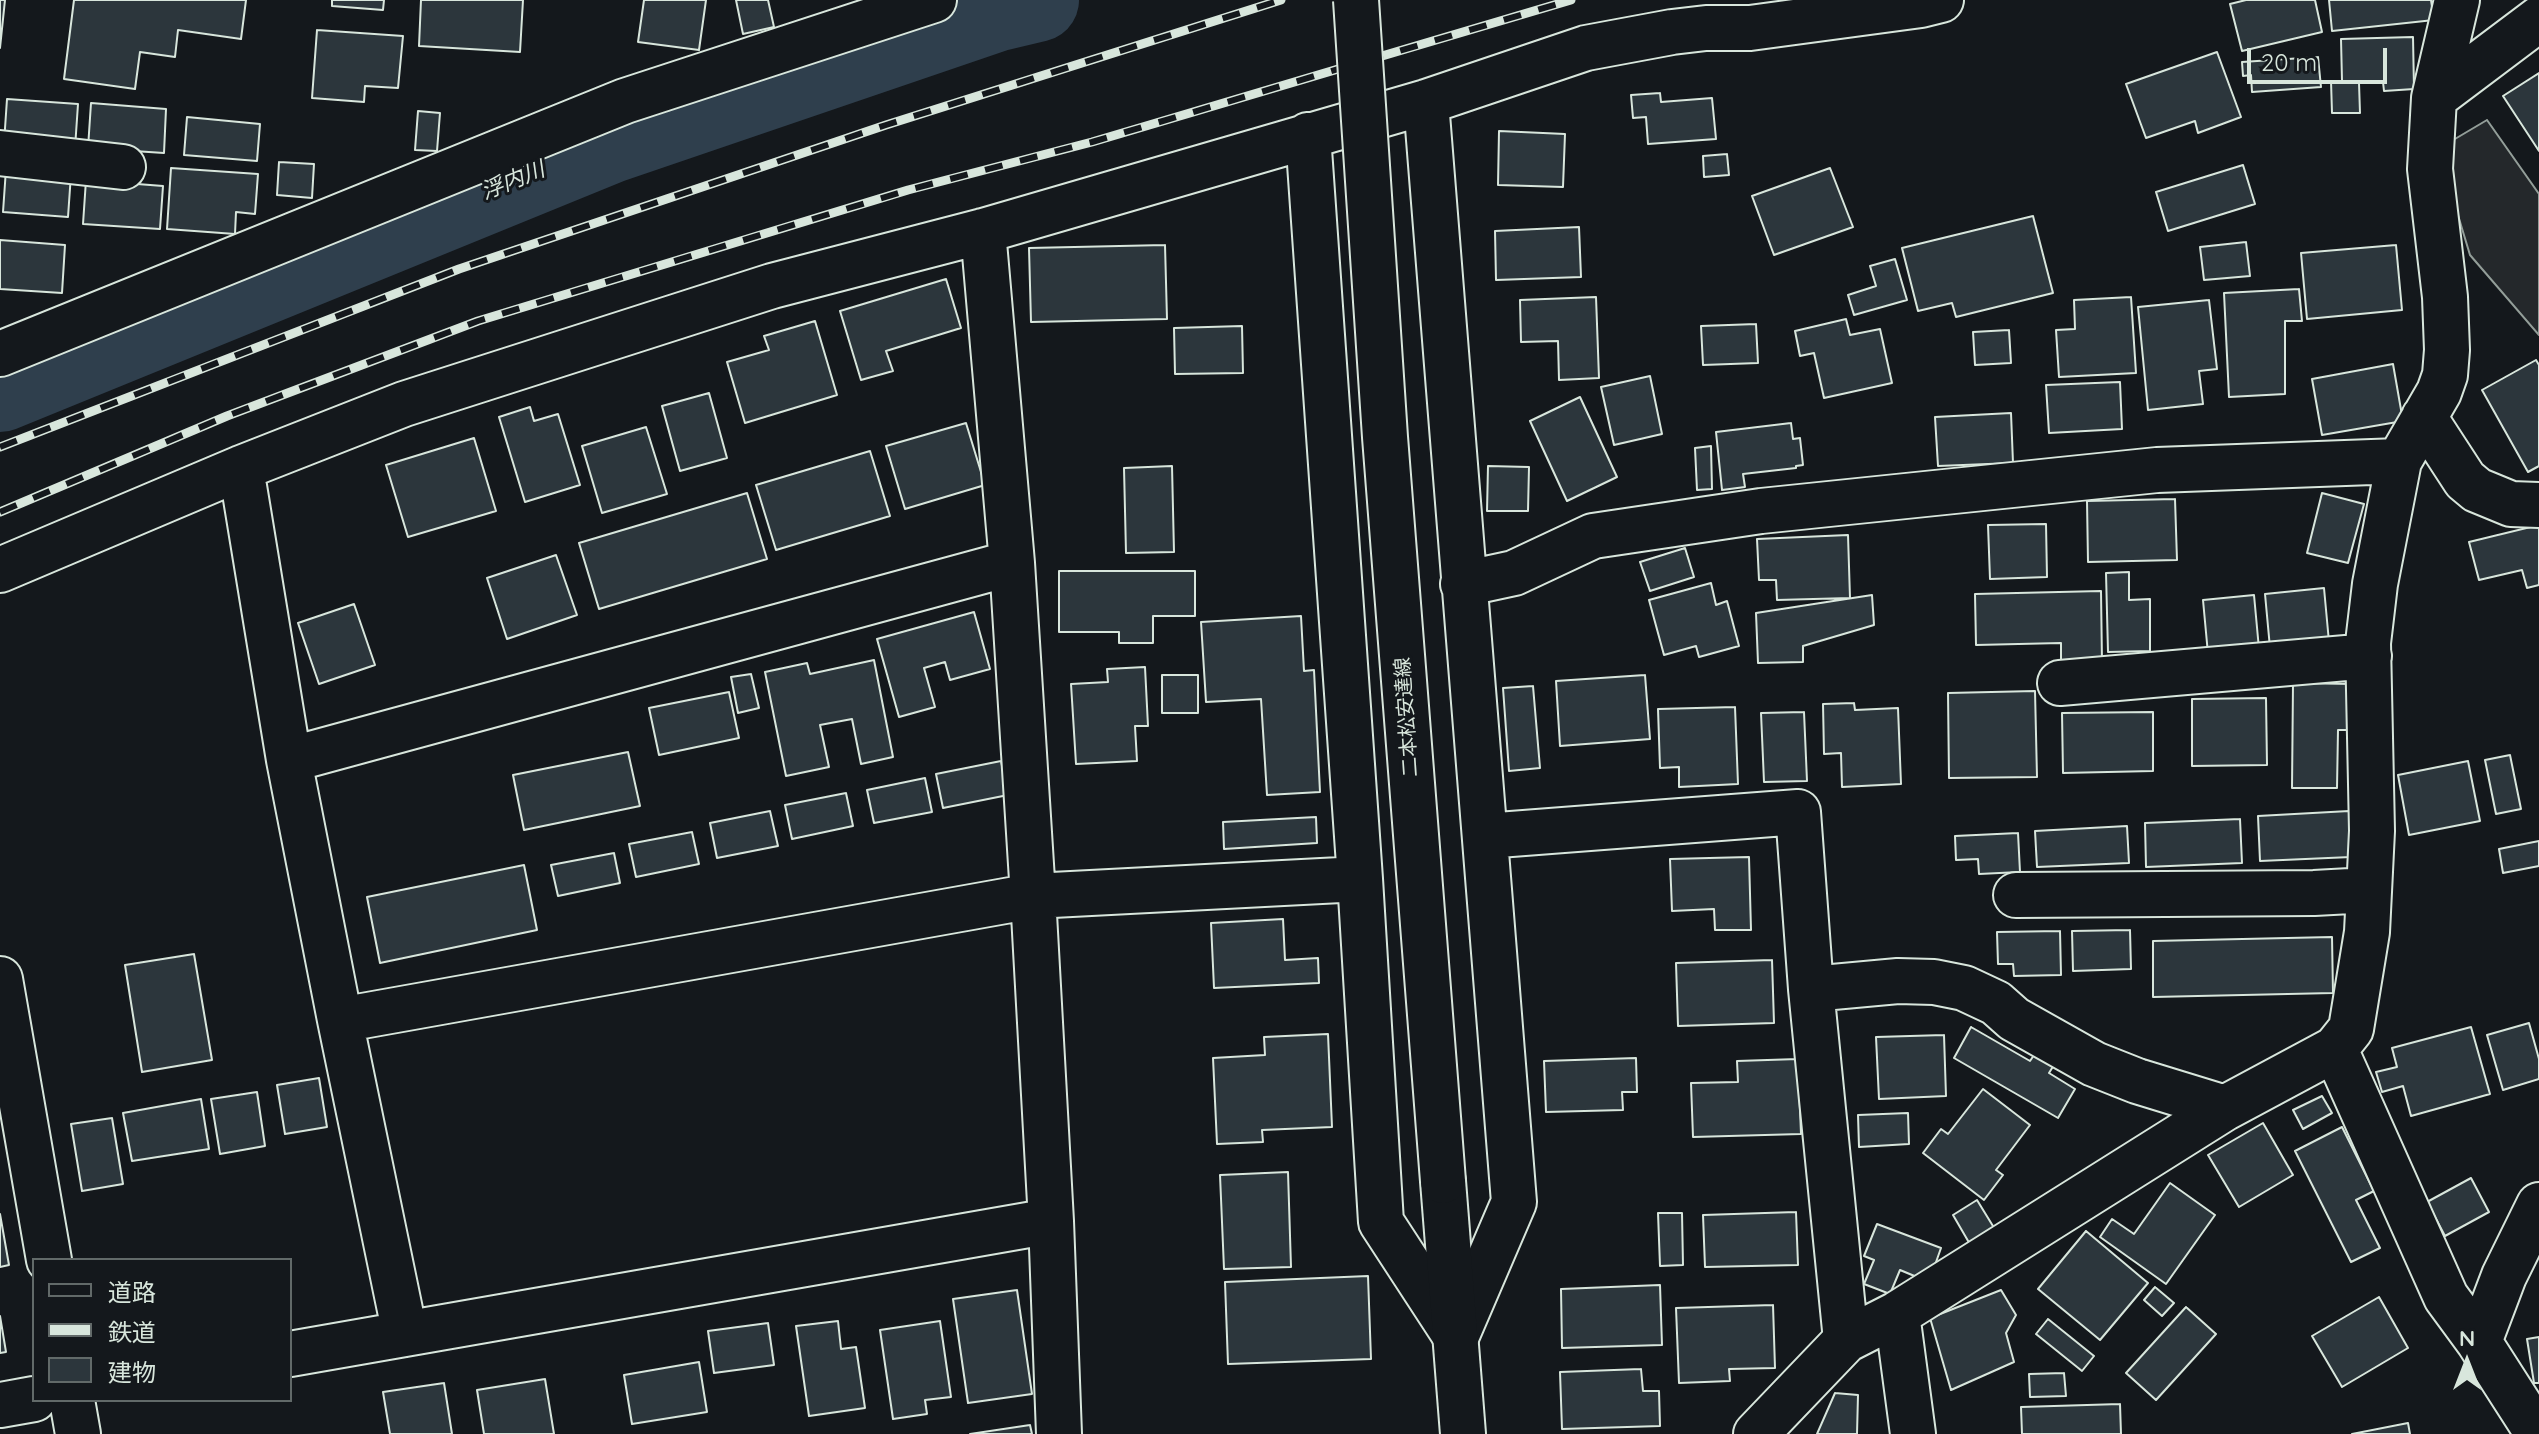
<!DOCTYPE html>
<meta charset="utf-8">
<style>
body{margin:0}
#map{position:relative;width:2539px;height:1434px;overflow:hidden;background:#14181c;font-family:Quicksand,"Noto Sans JP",sans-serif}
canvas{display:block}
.legend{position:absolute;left:32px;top:1258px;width:260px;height:144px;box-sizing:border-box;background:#14181c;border:2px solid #626a69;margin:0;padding:10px 14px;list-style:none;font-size:24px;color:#d8e6dc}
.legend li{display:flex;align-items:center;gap:16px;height:40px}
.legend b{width:40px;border:2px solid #626a69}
.north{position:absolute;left:2427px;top:1322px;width:80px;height:80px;-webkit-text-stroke:6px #14181c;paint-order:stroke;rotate:0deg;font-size:22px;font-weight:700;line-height:32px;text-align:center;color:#d8e6dc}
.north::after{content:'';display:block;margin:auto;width:28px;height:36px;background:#d8e6dc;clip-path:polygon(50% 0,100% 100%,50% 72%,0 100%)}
.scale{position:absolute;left:2247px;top:48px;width:140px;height:36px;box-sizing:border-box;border:4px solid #d8e6dc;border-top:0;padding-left:10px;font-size:24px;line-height:28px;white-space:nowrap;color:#d8e6dc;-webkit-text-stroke:6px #14181c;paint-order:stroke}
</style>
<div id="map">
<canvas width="2539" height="1434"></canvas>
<ul class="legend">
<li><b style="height:10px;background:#14181c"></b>道路</li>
<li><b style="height:10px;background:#d8e6dc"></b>鉄道</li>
<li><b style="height:22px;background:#2c363c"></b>建物</li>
</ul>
<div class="north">N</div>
<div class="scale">20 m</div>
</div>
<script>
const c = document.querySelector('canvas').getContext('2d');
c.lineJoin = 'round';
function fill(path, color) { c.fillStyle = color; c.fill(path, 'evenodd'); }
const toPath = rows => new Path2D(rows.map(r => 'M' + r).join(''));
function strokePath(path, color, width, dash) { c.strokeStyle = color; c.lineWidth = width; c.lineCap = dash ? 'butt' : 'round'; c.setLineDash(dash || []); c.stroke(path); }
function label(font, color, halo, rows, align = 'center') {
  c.font = font + ' Quicksand,"Noto Sans JP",sans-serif'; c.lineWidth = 6; c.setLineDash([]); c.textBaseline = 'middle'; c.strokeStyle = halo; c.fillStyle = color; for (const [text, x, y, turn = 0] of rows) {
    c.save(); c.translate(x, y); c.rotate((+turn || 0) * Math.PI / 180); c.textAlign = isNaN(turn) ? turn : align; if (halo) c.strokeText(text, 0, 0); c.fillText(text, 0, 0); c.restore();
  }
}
const parking = toPath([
 [2487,120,2539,194,2539,335,2470,255,2438,149,2487,120]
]);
fill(parking, '#24282b');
strokePath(parking, '#939e99', 2);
strokePath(toPath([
 [0,390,608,142,995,10,1037,0]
]), '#2f3f4d', 84);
const building = toPath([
 [0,0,5,0,0,48,0,0],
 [74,0,246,0,241,39,178,30,175,57,140,52,135,89,64,79,74,0],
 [332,0,384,0,383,10,332,6,332,0],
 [421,0,523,0,520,52,419,46,421,0],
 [644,0,706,0,699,50,638,42,644,0],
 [736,0,768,0,774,27,743,34,736,0],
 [2246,0,2315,0,2322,32,2242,51,2230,4,2246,0],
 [2329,0,2431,0,2434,20,2332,31,2329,0],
 [317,30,403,36,398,88,365,86,364,102,312,98,317,30],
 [2413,37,2414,89,2384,91,2383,82,2359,83,2360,113,2332,113,2331,81,2342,81,2341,39,2413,37],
 [2217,52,2241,117,2198,133,2195,121,2146,138,2126,84,2217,52],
 [2318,57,2321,87,2252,92,2251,75,2243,76,2242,62,2318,57],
 [2539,73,2539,151,2503,96,2539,73],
 [1660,93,1661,102,1712,98,1716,139,1648,144,1646,117,1633,118,1631,95,1660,93],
 [7,99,78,104,75,148,4,143,7,99],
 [91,103,166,109,164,153,88,148,91,103],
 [418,111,440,113,437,151,415,150,418,111],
 [187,117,260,124,257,161,184,155,187,117],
 [1499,131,1565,134,1563,187,1498,185,1499,131],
 [1727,154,1729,175,1704,177,1703,156,1727,154],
 [279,162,314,164,312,198,277,195,279,162],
 [2243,165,2255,204,2168,231,2156,192,2243,165],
 [171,168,258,174,255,214,236,212,235,234,167,229,171,168],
 [1830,168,1853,227,1774,255,1752,196,1830,168],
 [6,169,71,174,68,217,3,212,6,169],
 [86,180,163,186,160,229,83,224,86,180],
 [2033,216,2053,293,1956,317,1952,303,1918,311,1902,248,2033,216],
 [1579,227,1581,277,1496,280,1495,231,1579,227],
 [0,240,65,245,62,293,0,289,0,240],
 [2246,242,2250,276,2204,280,2200,247,2246,242],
 [1165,245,1167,319,1031,322,1029,248,1165,245],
 [2396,245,2402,310,2307,319,2301,253,2396,245],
 [1895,259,1907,300,1854,315,1848,295,1876,286,1870,266,1895,259],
 [946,279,961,328,886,351,893,371,861,380,840,311,946,279],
 [2299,289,2302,321,2285,321,2285,394,2229,397,2224,293,2299,289],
 [1596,297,1599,378,1559,380,1558,341,1521,342,1520,300,1596,297],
 [2131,297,2136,373,2059,377,2056,330,2075,329,2074,300,2131,297],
 [2209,300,2217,369,2199,371,2203,404,2148,410,2138,307,2209,300],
 [1846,319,1850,335,1880,329,1892,383,1824,398,1814,353,1800,356,1795,331,1846,319],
 [815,321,837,395,745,423,727,362,769,350,764,336,815,321],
 [1756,324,1758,363,1703,365,1701,326,1756,324],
 [1242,326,1243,373,1175,374,1174,328,1242,326],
 [2009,330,2011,363,1975,365,1973,332,2009,330],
 [2536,360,2539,365,2539,466,2528,472,2482,390,2536,360],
 [2393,364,2403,421,2322,435,2312,379,2393,364],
 [1650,376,1662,434,1614,445,1601,387,1650,376],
 [2120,382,2122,429,2049,433,2046,385,2120,382],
 [709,393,727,458,680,471,662,406,709,393],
 [1580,397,1617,477,1567,501,1530,421,1580,397],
 [530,407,534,421,558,414,580,485,525,502,499,417,530,407],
 [2011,413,2013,463,1938,466,1935,417,2011,413],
 [966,423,985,485,905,509,886,446,966,423],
 [1791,423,1793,439,1800,438,1803,465,1796,466,1796,468,1743,474,1745,487,1722,490,1716,432,1791,423],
 [646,427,667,494,602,513,582,446,646,427],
 [474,438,496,511,408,537,386,465,474,438],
 [1711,446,1712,489,1697,490,1695,448,1711,446],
 [870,451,890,516,776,550,756,485,870,451],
 [1172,466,1174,552,1126,553,1124,468,1172,466],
 [1488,466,1529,467,1528,511,1487,511,1488,466],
 [747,493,767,559,599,609,579,543,747,493],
 [2322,493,2364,504,2348,563,2307,553,2322,493],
 [2175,499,2177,560,2088,562,2087,501,2175,499],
 [2046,524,2047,577,1990,579,1988,525,2046,524],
 [2539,525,2539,585,2527,588,2522,570,2479,580,2469,542,2539,525],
 [1848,535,1850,598,1777,600,1776,580,1759,580,1757,539,1848,535],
 [1685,548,1694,577,1650,591,1640,562,1685,548],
 [556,555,577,615,507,639,487,578,556,555],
 [1059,571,1195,571,1195,616,1153,616,1153,643,1119,643,1119,632,1059,632,1059,571],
 [2129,572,2129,600,2150,599,2150,651,2108,652,2106,573,2129,572],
 [1711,583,1716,605,1727,601,1739,646,1699,657,1696,646,1664,655,1649,600,1711,583],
 [2324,588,2329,642,2270,648,2265,594,2324,588],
 [2101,591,2102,663,2061,665,2061,643,1976,645,1975,594,2101,591],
 [1872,595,1874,625,1803,646,1803,662,1758,663,1756,613,1872,595],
 [2254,595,2259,649,2208,654,2203,600,2254,595],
 [354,604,375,665,319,684,298,623,354,604],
 [974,612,990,669,950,680,945,662,924,668,935,707,899,717,877,639,974,612],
 [1301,616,1304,671,1314,670,1320,792,1267,795,1261,699,1206,702,1201,622,1301,616],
 [874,660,893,757,861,764,852,719,820,725,829,767,786,776,765,672,807,663,810,674,874,660],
 [1145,667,1148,726,1135,726,1137,761,1076,764,1071,684,1108,682,1107,669,1145,667],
 [751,674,759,708,738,713,731,677,751,674],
 [1162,675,1198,675,1198,713,1162,713,1162,675],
 [1645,675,1650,739,1560,746,1556,681,1645,675],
 [2293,683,2353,684,2353,730,2338,730,2337,788,2292,788,2293,683],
 [1533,686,1540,768,1509,771,1503,688,1533,686],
 [2035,691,2037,777,1949,778,1948,693,2035,691],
 [729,692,739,738,659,755,649,708,729,692],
 [2266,698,2267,765,2192,766,2192,699,2266,698],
 [1854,703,1855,710,1898,708,1901,784,1842,787,1841,753,1824,754,1823,704,1854,703],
 [1735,707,1738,784,1679,787,1679,767,1660,768,1658,709,1735,707],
 [1804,712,1807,781,1764,782,1761,713,1804,712],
 [2153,712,2153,771,2063,773,2062,713,2153,712],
 [628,752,640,806,524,830,513,775,628,752],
 [2510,755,2521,809,2496,814,2485,760,2510,755],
 [1001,761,1008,795,943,808,936,774,1001,761],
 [2468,761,2480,821,2409,835,2398,775,2468,761],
 [925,778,932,812,874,823,867,790,925,778],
 [846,793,853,826,792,839,785,805,846,793],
 [770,811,778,846,717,858,710,823,770,811],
 [2349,811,2351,857,2260,861,2258,816,2349,811],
 [1316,817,1317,843,1224,849,1223,822,1316,817],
 [2240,819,2242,863,2146,867,2145,823,2240,819],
 [2127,826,2129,863,2037,867,2035,831,2127,826],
 [692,832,699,864,636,877,629,844,692,832],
 [2018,833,2020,872,1979,874,1978,859,1956,860,1955,836,2018,833],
 [2539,841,2539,866,2503,873,2499,849,2539,841],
 [614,853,620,883,558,896,551,865,614,853],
 [1749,857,1751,930,1715,930,1714,909,1672,911,1670,859,1749,857],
 [524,865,537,930,380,963,367,897,524,865],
 [1283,919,1285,960,1318,958,1319,983,1214,988,1211,923,1283,919],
 [2130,930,2131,969,2073,971,2072,931,2130,930],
 [2060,931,2061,975,2014,976,2013,964,1998,964,1997,932,2060,931],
 [2332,937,2333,993,2153,997,2153,941,2332,937],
 [194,954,212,1060,142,1072,125,965,194,954],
 [1772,960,1774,1023,1678,1026,1676,963,1772,960],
 [2529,1023,2539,1059,2539,1079,2503,1090,2487,1035,2529,1023],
 [1971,1027,2030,1061,2038,1049,2057,1060,2049,1073,2075,1089,2058,1118,1954,1058,1971,1027],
 [2471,1027,2490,1094,2411,1116,2403,1086,2382,1092,2376,1072,2397,1067,2392,1048,2471,1027],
 [1328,1034,1332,1127,1262,1130,1263,1142,1217,1144,1213,1058,1265,1055,1264,1037,1328,1034],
 [1944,1035,1946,1096,1879,1099,1876,1037,1944,1035],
 [1636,1058,1637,1092,1622,1092,1623,1110,1546,1112,1544,1061,1636,1058],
 [1798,1059,1801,1134,1693,1137,1691,1083,1738,1082,1737,1061,1798,1059],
 [319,1078,327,1127,285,1134,277,1085,319,1078],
 [1983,1089,2030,1125,1996,1170,2003,1175,1984,1200,1923,1153,1941,1129,1948,1134,1983,1089],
 [257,1092,265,1146,220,1154,211,1099,257,1092],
 [2322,1096,2332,1113,2303,1129,2293,1110,2322,1096],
 [201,1099,209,1149,132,1161,123,1113,201,1099],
 [1908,1113,1909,1144,1859,1147,1858,1115,1908,1113],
 [112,1118,123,1184,82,1191,71,1124,112,1118],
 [2263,1123,2293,1175,2239,1207,2208,1155,2263,1123],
 [2342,1127,2374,1191,2356,1200,2380,1248,2351,1262,2295,1151,2342,1127],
 [1288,1172,1291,1267,1224,1269,1220,1175,1288,1172],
 [2471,1178,2489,1212,2445,1236,2427,1202,2471,1178],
 [2170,1183,2215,1215,2166,1284,2100,1237,2112,1219,2134,1234,2170,1183],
 [1977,1200,1996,1231,1971,1246,1953,1215,1977,1200],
 [1796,1212,1798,1265,1705,1267,1703,1215,1796,1212],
 [1658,1213,1682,1213,1683,1265,1660,1266,1658,1213],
 [0,1214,9,1265,0,1267,0,1214],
 [1877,1224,1941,1248,1929,1282,1900,1270,1890,1294,1864,1284,1874,1260,1864,1256,1877,1224],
 [2086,1231,2148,1283,2100,1340,2038,1289,2086,1231],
 [1368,1276,1371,1359,1228,1364,1225,1282,1368,1276],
 [1660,1285,1662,1345,1562,1348,1561,1289,1660,1285],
 [2155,1287,2174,1303,2162,1316,2144,1300,2155,1287],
 [1017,1290,1032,1394,968,1403,953,1299,1017,1290],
 [2001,1290,2016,1315,2006,1333,2014,1362,1951,1390,1930,1318,2001,1290],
 [2379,1297,2408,1348,2342,1387,2312,1336,2379,1297],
 [1773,1305,1775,1368,1729,1369,1730,1381,1679,1383,1676,1308,1773,1305],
 [2186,1307,2216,1334,2156,1400,2126,1373,2186,1307],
 [0,1316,6,1352,0,1353,0,1316],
 [2048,1319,2094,1356,2082,1371,2036,1334,2048,1319],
 [838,1321,841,1349,856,1347,865,1408,809,1416,796,1326,838,1321],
 [940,1321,951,1397,925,1400,927,1414,893,1419,880,1330,940,1321],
 [768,1323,774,1365,714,1373,708,1331,768,1323],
 [2539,1337,2539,1383,2534,1383,2527,1339,2539,1337],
 [699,1362,707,1412,632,1424,624,1375,699,1362],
 [1641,1369,1643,1391,1659,1391,1660,1426,1562,1429,1560,1372,1641,1369],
 [2064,1373,2066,1396,2030,1397,2029,1374,2064,1373],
 [545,1379,554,1434,484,1434,477,1390,545,1379],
 [444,1383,452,1434,390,1434,383,1392,444,1383],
 [1835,1393,1858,1395,1857,1434,1817,1434,1835,1393],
 [2120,1404,2121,1434,2022,1434,2021,1407,2120,1404],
 [2408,1423,2410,1434,2352,1434,2408,1423],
 [1030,1425,1032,1434,970,1434,1030,1425]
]);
fill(building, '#2c363c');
strokePath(building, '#d8e6dc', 2);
const minor = toPath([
 [2457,0,2434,98,2430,169,2445,297,2447,350,2445,375,2439,392,2399,461,2375,584,2368,643,2372,831,2367,932,2351,1029,2335,1049,2446,1297,2479,1342,2538,1434],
 [2434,98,2539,19],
 [1426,102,1514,1202,1456,1337],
 [1308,135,1360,879,1381,1222,1456,1337],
 [0,153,123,167],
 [983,231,1012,563,1033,896,1051,1221,1059,1434],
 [0,354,625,101,934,0],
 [2424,417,2465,480,2477,490,2511,504,2539,505],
 [241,468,289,760,340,1020,405,1334],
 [0,570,241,468,404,404,772,286,983,231,1426,102,1586,48,1672,32,1706,28,1750,28,1921,5,1941,0],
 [1463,584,1514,573,1593,536,1761,511,2157,470,2399,461],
 [2060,683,2369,656],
 [289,760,1012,563],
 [1485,836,1798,812,1811,989,1846,1340],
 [2016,895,2314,893,2369,890],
 [0,979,49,1260],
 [1811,989,1898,981,1934,982,1964,988,1996,1003,2014,1019,2094,1064,2137,1081,2225,1108],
 [340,1020,1033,896,1360,879],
 [1897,1314,1913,1434],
 [2479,1342,2504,1276,2539,1205],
 [290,1354,1051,1221],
 [72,1400,78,1434],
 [0,1405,34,1399],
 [1756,1434,1846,1340,1897,1314,2225,1108,2335,1049]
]);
const major = toPath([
 [1443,1181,1463,1434]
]);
strokePath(minor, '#d8e6dc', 48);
strokePath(major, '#d8e6dc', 48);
strokePath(minor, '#14181c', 44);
strokePath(major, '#14181c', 44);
const rail = toPath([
 [0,447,459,269,886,125,1281,0],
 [0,512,227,416,478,321,908,190,1092,142,1571,0]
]);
strokePath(rail, '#d8e6dc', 9);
strokePath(rail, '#14181c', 6, [18]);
const majorBridge = toPath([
 [1356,0,1385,437,1443,1181]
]);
strokePath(majorBridge, '#d8e6dc', 48, []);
strokePath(majorBridge, '#14181c', 44);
label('20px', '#d8e6dc', '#14181c', [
 ["二本松安達線",1407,717,-94]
]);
label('italic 22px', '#d8e6dc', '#14181c', [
 ["浮内川",513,181,-22]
]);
</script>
